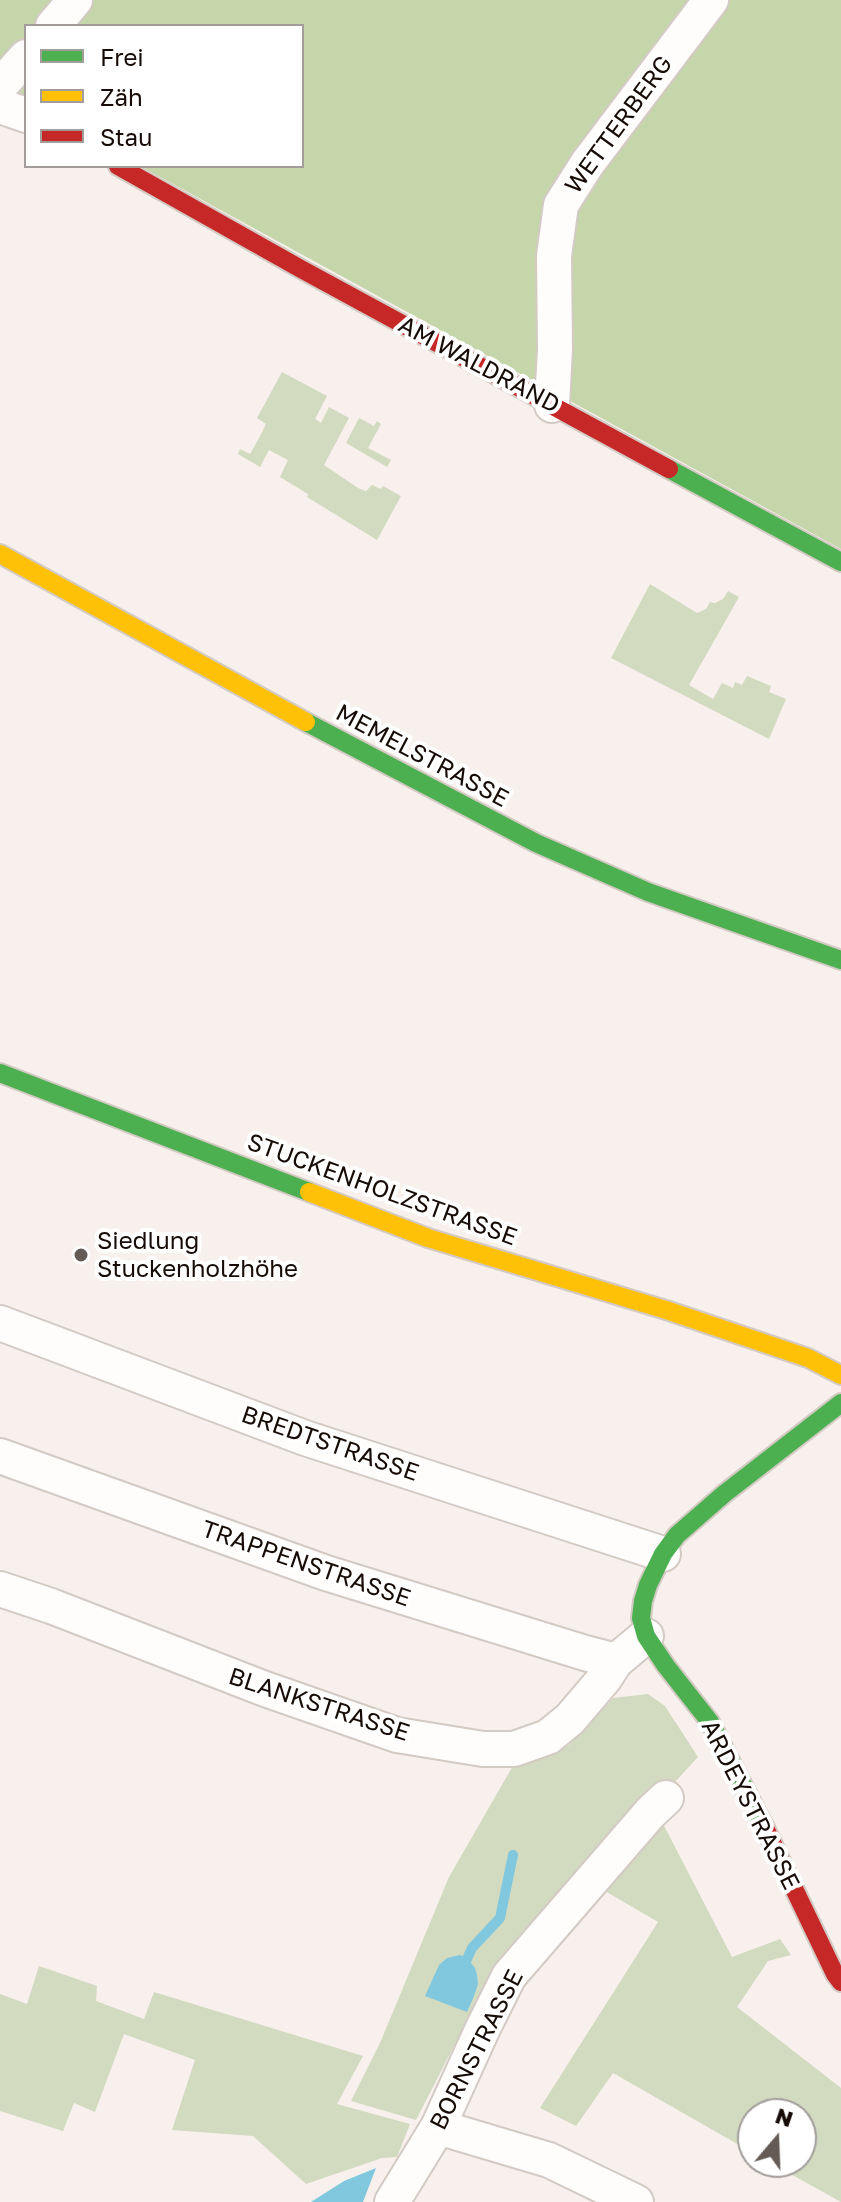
<!DOCTYPE html>
<meta charset="utf-8">
<style>
body{margin:0}
#map{position:relative;width:841px;height:2202px;overflow:hidden;background:#f8f0ec;font-family:"Golos Text",sans-serif}
canvas{display:block}
.legend{position:absolute;left:24px;top:24px;width:280px;height:144px;box-sizing:border-box;background:#fff;border:2px solid #a29d9b;margin:0;padding:10px 14px;list-style:none;font-size:24px;color:#160b06}
.legend li{display:flex;align-items:center;gap:16px;height:40px}
.legend b{width:40px;border:2px solid #a29d9b}
.north{position:absolute;left:737px;top:2098px;width:80px;height:80px;box-sizing:border-box;background:#fff;border:2px solid #a29d9b;border-radius:50%;rotate:19deg;font-size:22px;font-weight:700;line-height:32px;text-align:center;color:#160b06}
.north::after{content:'';display:block;margin:auto;width:28px;height:36px;background:#655b56;clip-path:polygon(50% 0,100% 100%,50% 72%,0 100%)}
</style>
<div id="map">
<canvas width="841" height="2202"></canvas>
<ul class="legend">
<li><b style="height:10px;background:#4caf50"></b>Frei</li>
<li><b style="height:10px;background:#ffc107"></b>Zäh</li>
<li><b style="height:10px;background:#c62828"></b>Stau</li>
</ul>
<div class="north">N</div>
</div>
<script>
const c = document.querySelector('canvas').getContext('2d');
c.lineJoin = 'round';
function fill(path, color) { c.fillStyle = color; c.fill(path, 'evenodd'); }
const toPath = rows => new Path2D(rows.map(r => 'M' + r).join(''));
function strokePath(path, color, width, dash) { c.strokeStyle = color; c.lineWidth = width; c.lineCap = dash ? 'butt' : 'round'; c.setLineDash(dash || []); c.stroke(path); }
function label(font, color, halo, rows, align = 'center') {
  c.font = font + ' "Golos Text",sans-serif'; c.lineWidth = 8; c.setLineDash([]); c.textBaseline = 'middle'; c.strokeStyle = halo; c.fillStyle = color; for (const [text, x, y, turn = 0] of rows) {
    c.save(); c.translate(x, y); c.rotate((+turn || 0) * Math.PI / 180); c.textAlign = isNaN(turn) ? turn : align; if (halo) c.strokeText(text, 0, 0); c.fillText(text, 0, 0); c.restore();
  }
}
fill(toPath([
 [282,372,327,396,315,419,321,423,329,407,349,418,324,465,358,488,366,491,372,485,381,489,383,486,401,496,377,540,307,497,308,494,280,477,288,460,269,450,260,467,238,454,240,449,250,454,258,440,266,424,257,418],
 [359,418,374,426,377,421,381,424,368,448,391,460,387,467,346,443],
 [650,584,697,613,706,609,710,602,715,603,723,599,728,591,739,597,689,685,713,699,722,683,733,688,735,682,742,685,747,676,771,686,769,692,786,699,769,739,611,658],
 [648,1694,665,1706,698,1757,662,1796,472,2018,454,2046,416,2120,351,2101,380,2043,449,1877,514,1764,551,1754,569,1745,613,1698],
 [660,1818,732,1957,780,1939,791,1955,768,1961,737,2007,841,2088,841,2202,769,2162,801,2162,801,2114,753,2114,753,2153,613,2073,576,2126,540,2108,658,1922,605,1891],
 [39,1966,97,1986,96,2001,144,2019,154,1992,363,2056,337,2104,410,2124,397,2157,382,2158,306,2184,253,2136,172,2130,195,2060,124,2034,95,2112,74,2103,63,2131,0,2111,0,1994,27,2004]
]), '#d2dac0');
fill(toPath([
 [0,0,841,0,841,549,140,166,302,166,302,26,26,26,26,103,0,81]
]), '#c5d6ab');
fill(toPath([
 [460,1955,467,1958,475,1968,477,1975,478,1984,474,1996,467,2012,425,1996,439,1965,447,1958],
 [376,2168,363,2202,311,2202,344,2181]
]), '#81c8df');
strokePath(toPath([
 [462,1970,472,1948,500,1918,513,1855]
]), '#81c8df', 10);
const street = toPath([
 [53,26,75,0],
 [0,86,26,57],
 [0,106,26,115],
 [552,405,555,349,554,256,561,205,587,164,711,0],
 [0,1323,305,1438,663,1554],
 [0,1456,326,1573,585,1653,616,1661],
 [0,1589,51,1606,265,1689,397,1735,483,1749,514,1749,548,1737,570,1719,604,1679,616,1661,646,1636],
 [438,2127,549,2160,636,2202],
 [392,2202,438,2127,483,2028,509,1976,650,1813,666,1798]
]);
const fast = toPath([
 [669,469,841,562],
 [306,722,536,843,648,892,841,960],
 [0,1073,309,1192],
 [765,1828,710,1722,666,1666,646,1636,641,1618,643,1601,648,1585,663,1554,677,1535,724,1494,841,1403]
]);
const slow = toPath([
 [0,554,306,722],
 [309,1192,428,1238,666,1310,808,1358,841,1375]
]);
const jam = toPath([
 [118,166,301,269,669,469],
 [765,1828,835,1974,841,1982]
]);
strokePath(street, '#d4cac4', 38);
strokePath(fast, '#d4cac4', 22);
strokePath(slow, '#d4cac4', 22);
strokePath(jam, '#d4cac4', 22);
strokePath(street, '#fefdfc', 34);
strokePath(fast, '#4caf50', 18);
strokePath(slow, '#ffc107', 18);
strokePath(jam, '#c62828', 18);
for (const [x, y, r, color] of [
 [81,1255,8,"#655b56"]
]) { const dot = new Path2D(); dot.arc(x, y, r, 0, 2 * Math.PI); c.fillStyle = color; c.fill(dot); strokePath(dot, '#fff', 3); }
label('24px', '#160b06', '#fff', [
 ["WETTERBERG",619,125,-54],
 ["AM WALDRAND",479,365,28],
 ["MEMELSTRASSE",422,756,28],
 ["STUCKENHOLZSTRASSE",382,1190,20],
 ["BREDTSTRASSE",330,1444,19],
 ["TRAPPENSTRASSE",306,1564,19],
 ["BLANKSTRASSE",319,1705,18],
 ["ARDEYSTRASSE",750,1805,63],
 ["BORNSTRASSE",477,2050,-63]
]);
label('24px', '#160b06', '#fff', [
 ["Siedlung",97,1241],
 ["Stuckenholzhöhe",97,1269]
], 'left');
</script>
